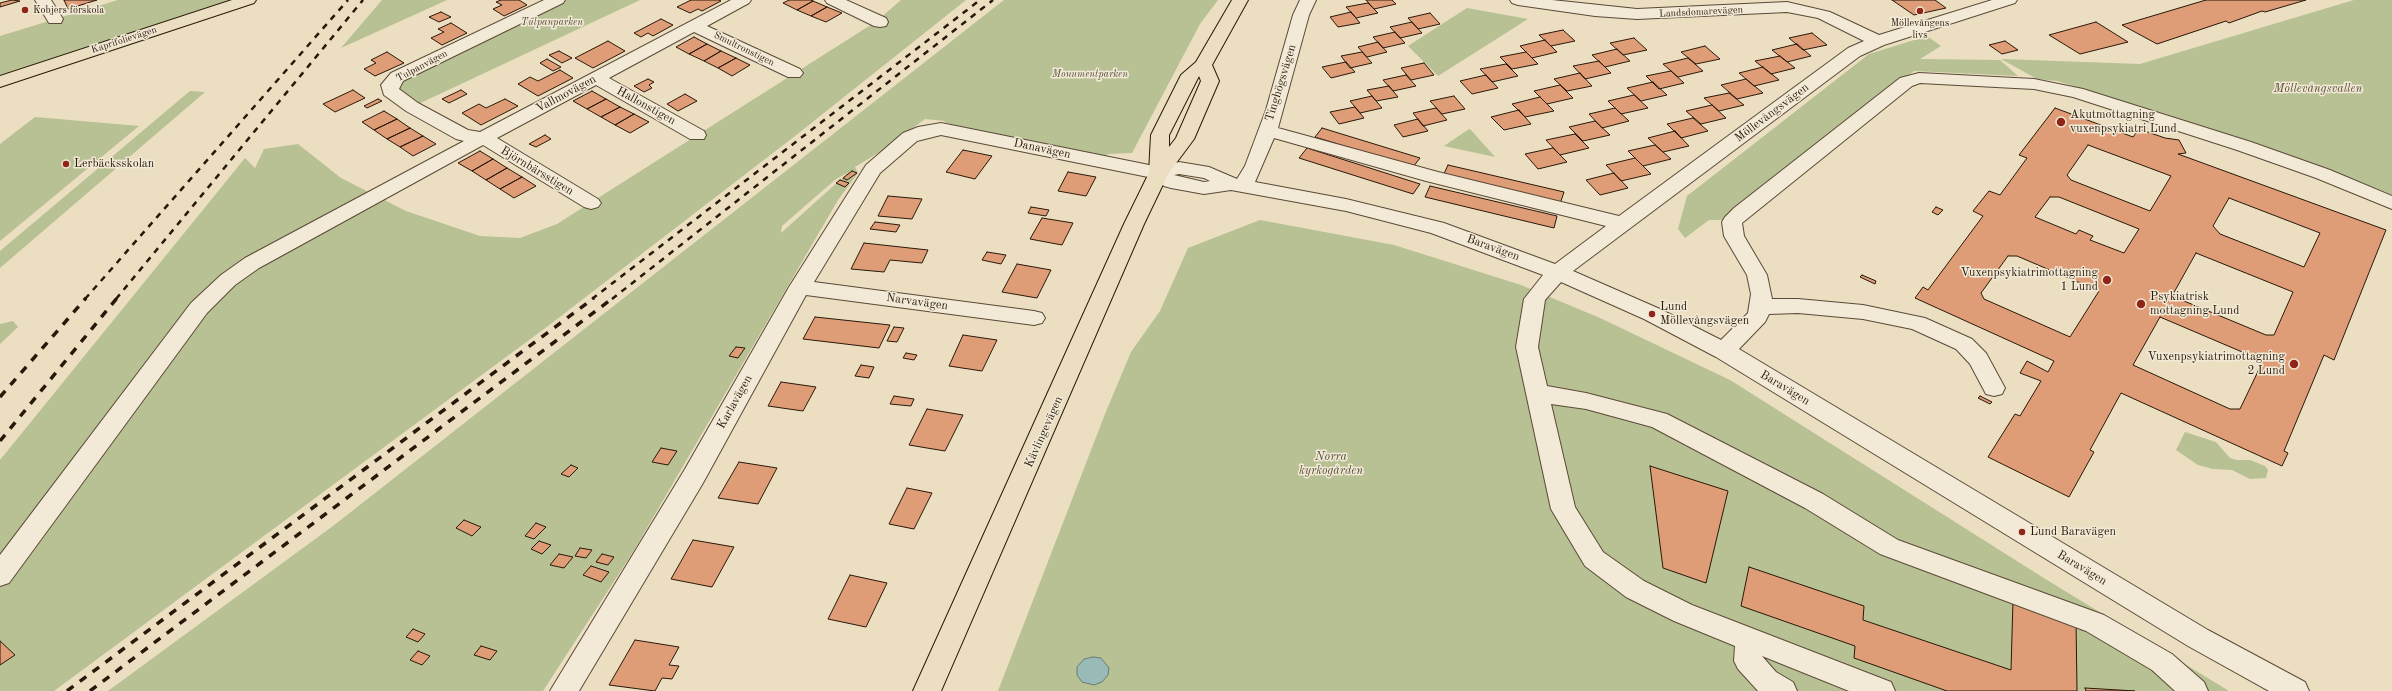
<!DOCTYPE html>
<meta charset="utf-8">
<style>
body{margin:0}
canvas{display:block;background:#ebdec1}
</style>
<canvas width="2392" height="691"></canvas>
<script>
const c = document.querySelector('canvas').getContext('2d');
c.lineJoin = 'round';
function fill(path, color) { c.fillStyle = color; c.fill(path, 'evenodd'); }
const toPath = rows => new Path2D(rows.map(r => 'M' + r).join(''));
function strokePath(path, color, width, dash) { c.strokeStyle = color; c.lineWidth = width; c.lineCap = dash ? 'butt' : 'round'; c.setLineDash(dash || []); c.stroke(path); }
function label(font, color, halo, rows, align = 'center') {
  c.font = font + ' "Old Standard TT",serif'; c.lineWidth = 3; c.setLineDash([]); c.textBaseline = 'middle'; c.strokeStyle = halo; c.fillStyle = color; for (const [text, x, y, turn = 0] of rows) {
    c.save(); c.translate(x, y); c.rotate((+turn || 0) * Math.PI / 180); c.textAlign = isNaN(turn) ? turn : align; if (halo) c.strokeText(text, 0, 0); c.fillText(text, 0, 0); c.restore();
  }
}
fill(toPath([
 [118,0,248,0,0,82,0,36],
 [382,0,447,0,341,48],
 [557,0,640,0,412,107,390,91,397,77],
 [901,0,966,0,795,136,548,326,54,691,0,691,0,460,245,158,255,168,264,149,298,144,341,178,406,211,480,236,520,238,557,224,877,21],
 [1004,0,1218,0,1200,24,1132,153,1108,154,1104,157,957,126,944,122,945,121,925,119,883,150,855,167,858,173,838,200,633,552,543,691,108,691,333,526],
 [849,172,781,233,781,232,782,226,836,179],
 [2354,0,2392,0,2392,195,2162,113,2057,81,2037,79,2001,59,2140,64],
 [1467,8,1528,19,1438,76,1408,46],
 [1927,36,1941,46,1920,59,2000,60,2018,76,1914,71,1725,220,1709,220,1685,238,1678,229,1687,196,1869,54],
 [190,91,205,92,0,268,0,251],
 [35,117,139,126,0,241,0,144],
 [1469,129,1471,130,1495,157,1444,146],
 [1260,220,1394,245,1521,285,1600,318,1730,380,2047,580,2229,691,998,691,1105,414,1131,352,1160,311,1188,248],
 [13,321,18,327,0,344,0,324],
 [2185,432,2216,442,2230,458,2237,460,2250,460,2265,466,2268,470,2266,478,2250,479,2232,470,2213,469,2198,465,2176,450]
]), '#b7c193');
const water = toPath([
 [1093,657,1101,658,1109,668,1108,675,1102,682,1094,685,1082,682,1077,675,1077,667,1084,659,1093,657]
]);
fill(water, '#99bbb8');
strokePath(water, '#6c7a72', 1);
const building = toPath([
 [12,0,20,1,0,7,0,3,12,0],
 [64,0,97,0,68,9,64,0],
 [501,0,519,0,527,5,504,16,493,9,502,5,496,2,501,0],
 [691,0,719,0,721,1,702,11,698,9,690,13,677,7,691,0],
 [789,0,811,0,813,1,797,10,783,3,789,0],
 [1366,0,1392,0,1396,4,1374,9,1366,0],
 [1892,0,1935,0,1946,8,1914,15,1892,0],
 [2206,0,2306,0,2265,12,2262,11,2229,23,2226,21,2157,44,2122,25,2206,0],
 [813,1,827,7,811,16,797,10,813,1],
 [1368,3,1378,13,1356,18,1346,7,1368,3],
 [827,7,842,13,826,22,811,16,827,7],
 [441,12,451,17,439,22,429,17,441,12],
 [1351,12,1360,23,1338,27,1330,17,1351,12],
 [1430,13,1440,24,1418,29,1408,18,1430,13],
 [661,19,673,25,653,36,648,33,641,37,634,33,661,19],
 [1412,22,1422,33,1400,38,1390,27,1412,22],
 [2096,22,2128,42,2080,54,2049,35,2096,22],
 [451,23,467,33,442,45,431,38,444,32,438,29,451,23],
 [1563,30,1575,41,1551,46,1539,35,1563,30],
 [1395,32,1405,43,1383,48,1373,37,1395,32],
 [1812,33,1827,45,1803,50,1789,38,1812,33],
 [694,37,707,44,689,54,676,47,694,37],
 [1634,38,1647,50,1623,55,1610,43,1634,38],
 [1545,40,1557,52,1532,58,1520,46,1545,40],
 [608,41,625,51,593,68,575,58,608,41],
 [2005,41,2018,50,2002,54,1989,45,2005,41],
 [1378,42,1387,52,1367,57,1358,47,1378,42],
 [707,44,721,51,704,61,689,54,707,44],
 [1797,44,1811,56,1787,62,1772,50,1797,44],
 [1705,46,1720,59,1696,64,1681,52,1705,46],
 [1617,49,1630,61,1605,67,1592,55,1617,49],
 [559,51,572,58,562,63,549,55,559,51],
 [721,51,736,58,718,68,704,61,721,51],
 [387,52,404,63,375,76,364,69,376,63,371,60,387,52],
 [1362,52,1372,63,1350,68,1341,56,1362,52],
 [1526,52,1538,64,1512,69,1500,57,1526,52],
 [1780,56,1795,68,1771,74,1755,61,1780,56],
 [736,58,750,65,732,76,718,68,736,58],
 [1688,58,1703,71,1678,77,1663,64,1688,58],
 [547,59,561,67,553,71,540,63,547,59],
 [1599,61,1611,73,1585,79,1573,66,1599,61],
 [1346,62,1355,72,1331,78,1322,67,1346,62],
 [1424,63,1434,75,1411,80,1401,68,1424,63],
 [1506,64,1518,76,1492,82,1480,69,1506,64],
 [1763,67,1779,80,1754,86,1739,73,1763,67],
 [560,70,573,78,538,96,518,84,530,77,538,81,560,70],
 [1671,71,1684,83,1659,89,1646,76,1671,71],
 [1580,73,1592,86,1567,91,1554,79,1580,73],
 [1406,75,1416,86,1393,91,1383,80,1406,75],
 [1486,75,1498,88,1472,94,1460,81,1486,75],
 [648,79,654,82,649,85,652,88,644,92,634,86,648,79],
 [1746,79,1763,93,1737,99,1721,85,1746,79],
 [1653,82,1667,95,1641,101,1627,88,1653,82],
 [1560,85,1573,98,1547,104,1534,91,1560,85],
 [1389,86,1398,97,1376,101,1367,90,1389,86],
 [353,90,365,98,335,112,323,104,353,90],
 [461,90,467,94,449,103,442,99,461,90],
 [592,91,606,99,587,109,573,101,592,91],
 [1729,93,1744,105,1719,111,1704,98,1729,93],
 [685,94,697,101,678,111,667,104,685,94],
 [1634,95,1648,108,1621,114,1608,101,1634,95],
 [1372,96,1382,108,1360,113,1350,101,1372,96],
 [1454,96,1465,109,1442,114,1430,101,1454,96],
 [1540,97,1554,111,1525,117,1512,104,1540,97],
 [378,99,382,101,367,108,364,106,378,99],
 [505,99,518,106,481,125,462,113,479,104,486,108,505,99],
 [606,99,620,107,601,117,587,109,606,99],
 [1712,105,1726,118,1701,124,1686,111,1712,105],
 [620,107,634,114,615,125,601,117,620,107],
 [1355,107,1364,118,1339,124,1330,112,1355,107],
 [1436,108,1447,120,1423,126,1413,113,1436,108],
 [1615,108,1629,121,1602,128,1589,114,1615,108],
 [2055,108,2133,137,2139,129,2165,138,2179,140,2186,153,2178,154,2386,230,2334,360,2324,355,2284,451,2288,453,2282,466,2121,393,2090,450,2094,452,2069,497,1988,457,2015,414,2020,416,2041,381,2020,373,2027,361,2048,372,2054,361,1915,298,1923,287,1928,290,1983,216,1973,211,1989,191,2000,195,2027,158,2019,155,2055,108],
 [2088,145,2171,176,2150,211,2071,180,2067,175,2088,145],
 [2050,197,2059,197,2139,229,2124,253,2090,240,2093,236,2079,230,2076,234,2035,217,2050,197],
 [2229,198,2320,233,2304,267,2220,234,2213,226,2229,198],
 [2196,253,2293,292,2274,335,2266,335,2172,296,2196,253],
 [2008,256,2017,256,2099,291,2070,337,1984,299,1981,293,2008,256],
 [2160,317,2254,357,2261,365,2240,409,2230,409,2133,365,2160,317],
 [1519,110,1531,124,1504,130,1491,117,1519,110],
 [384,111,397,119,374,130,362,122,384,111],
 [634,114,649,122,630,133,615,125,634,114],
 [1693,118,1708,131,1681,138,1667,124,1693,118],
 [397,119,410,128,387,139,374,130,397,119],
 [1418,119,1428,131,1403,137,1394,125,1418,119],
 [1595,121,1610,135,1583,141,1569,127,1595,121],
 [410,128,423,136,400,147,387,139,410,128],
 [1322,128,1420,158,1413,167,1315,137,1322,128],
 [1675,131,1689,146,1663,152,1648,138,1675,131],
 [1575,134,1589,148,1560,155,1546,140,1575,134],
 [545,135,551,139,536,147,529,144,545,135],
 [423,136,436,144,413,156,400,147,423,136],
 [1655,145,1671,159,1643,166,1628,151,1655,145],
 [1307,148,1420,184,1413,194,1299,158,1307,148],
 [1553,148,1567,162,1538,169,1525,154,1553,148],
 [963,150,992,156,975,179,946,172,963,150],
 [480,151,493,159,472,171,458,163,480,151],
 [1635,158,1651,174,1621,181,1606,165,1635,158],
 [493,159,507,168,486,180,472,171,493,159],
 [1448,165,1564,192,1560,204,1443,176,1448,165],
 [507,168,522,177,500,189,486,180,507,168],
 [852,171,857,173,847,180,843,178,852,171],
 [1068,172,1096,177,1086,196,1058,191,1068,172],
 [1614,173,1628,188,1600,195,1586,180,1614,173],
 [522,177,536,186,514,198,500,189,522,177],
 [840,180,849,183,845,187,836,183,840,180],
 [1430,186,1557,216,1554,228,1425,197,1430,186],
 [888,196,922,199,912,219,878,216,888,196],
 [1031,207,1049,210,1046,216,1028,213,1031,207],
 [1936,207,1943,210,1938,215,1932,212,1936,207],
 [1042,218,1073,223,1062,245,1030,239,1042,218],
 [875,222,900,225,896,232,870,229,875,222],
 [864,243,928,250,922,263,890,260,884,272,851,269,864,243],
 [987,252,1006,255,1001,264,982,260,987,252],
 [1017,264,1051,270,1037,298,1002,292,1017,264],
 [1862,275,1876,281,1875,284,1860,277,1862,275],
 [815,317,890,325,879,348,803,339,815,317],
 [894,327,904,328,897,342,887,341,894,327],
 [963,335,997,340,982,371,949,366,963,335],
 [736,347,745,348,738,358,729,356,736,347],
 [906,353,917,355,914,360,903,358,906,353],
 [861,365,874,367,869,378,855,376,861,365],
 [781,382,816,387,803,411,768,406,781,382],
 [894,396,914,399,911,406,890,404,894,396],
 [1980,396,1992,402,1990,404,1978,398,1980,396],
 [927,409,963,415,945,451,909,445,927,409],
 [661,448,677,451,668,465,652,462,661,448],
 [739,462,777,468,758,504,718,498,739,462],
 [571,465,578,468,569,477,561,474,571,465],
 [1650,466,1728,491,1706,583,1663,568,1650,466],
 [907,488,932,493,914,529,889,524,907,488],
 [464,520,481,527,472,536,456,528,464,520],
 [536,523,546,527,534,539,525,536,536,523],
 [693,540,734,547,712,587,671,579,693,540],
 [539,541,551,545,542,554,531,549,539,541],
 [580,548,592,550,586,558,575,556,580,548],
 [559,554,573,557,564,568,550,565,559,554],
 [602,554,614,557,608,565,596,562,602,554],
 [591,566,609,572,601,582,583,575,591,566],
 [1749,567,1864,606,1863,620,2011,670,2013,600,2076,620,2077,691,1947,691,1854,658,1855,646,1741,606,1749,567],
 [850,575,887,583,866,627,828,619,850,575],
 [413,629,425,634,418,642,406,637,413,629],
 [635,640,679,647,669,665,679,666,672,679,662,678,655,691,609,685,635,640],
 [0,641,15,655,0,665,0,641],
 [481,646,497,651,490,660,474,655,481,646],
 [418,651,430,656,422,665,410,660,418,651],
 [2085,688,2135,691,2086,691,2085,688]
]);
fill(building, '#de9d77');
strokePath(building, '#291809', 1);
const minor = toPath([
 [35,0,51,0,63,19,61,23,49,23,35,0],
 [544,0,565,0,563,3,403,81,399,89,418,103,468,130,480,132,731,0,751,0,749,3,707,26,800,69,803,73,800,77,788,77,694,32,609,78,704,131,706,135,704,139,690,139,596,85,497,138,598,199,601,203,598,207,591,209,584,207,483,145,259,268,235,285,207,313,9,583,0,586,0,555,191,303,221,275,245,258,464,141,456,139,406,111,384,95,381,85,391,73,544,0],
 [825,0,846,0,886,18,888,22,886,26,880,27,874,26,827,3,825,0],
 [1300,0,1316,0,1309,15,1278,128,1438,172,1619,216,1848,48,1864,41,1818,18,1787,12,1637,19,1595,16,1518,5,1512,3,1510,0,1552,0,1637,9,1787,2,1830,12,1879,35,1992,0,2017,0,2015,3,1884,45,1860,56,1573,271,1660,309,1721,340,1748,313,1751,294,1747,275,1724,236,1722,222,1725,217,1734,208,1900,78,1919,73,2034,79,2083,89,2251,142,2330,170,2392,196,2392,209,2316,178,2237,150,2073,97,2034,89,1920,83,1912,86,1742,223,1744,236,1767,275,1772,299,1798,299,1863,305,1925,318,1972,339,1986,353,2005,388,2002,394,1994,396,1986,394,1970,364,1956,349,1912,329,1863,319,1798,313,1769,314,1765,322,1739,349,2208,630,2305,682,2309,691,2269,691,2188,646,1716,357,1644,319,1561,282,1545,300,1538,347,1547,386,1586,393,1667,414,1823,494,1898,540,2104,615,2172,654,2204,682,2208,691,2175,691,2152,670,2086,631,1880,554,1805,508,1652,427,1586,409,1551,404,1575,507,1603,552,1644,581,1692,605,1891,682,1895,691,1849,691,1762,656,1776,672,1793,682,1797,691,1758,691,1738,669,1734,661,1735,646,1674,621,1626,597,1585,566,1551,509,1516,347,1524,299,1543,275,1431,233,1346,211,1231,190,1204,194,1171,188,1164,186,1153,178,941,135,917,141,880,173,814,282,1034,311,1042,313,1045,318,1042,323,1034,325,806,295,703,483,579,691,550,691,685,469,789,287,866,165,903,133,918,127,941,123,1159,167,1179,162,1209,167,1237,179,1245,166,1266,110,1293,15,1300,0],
 [1274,138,1426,181,1606,226,1555,264,1444,223,1346,199,1255,182,1274,138],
 [1179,174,1204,178,1210,181,1204,182,1174,175,1179,174]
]);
const major = toPath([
 [232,0,256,0,254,3,0,87,0,76,232,0],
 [1232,0,1248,0,1212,65,1219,81,1194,139,1168,174,1144,224,941,691,913,691,1124,224,1149,173,1151,135,1181,75,1196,62,1232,0],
 [1199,76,1201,81,1176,138,1169,147,1169,135,1199,76]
]);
strokePath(minor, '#5a4a37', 2);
strokePath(major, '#291809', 2);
fill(minor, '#f2ead7');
fill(major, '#ebdec1');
strokePath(toPath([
 [85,299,348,0],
 [116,299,363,0],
 [592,299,980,0],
 [612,299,993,0]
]), '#291809', 2.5, [6, 6]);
strokePath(toPath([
 [0,397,86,298],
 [0,441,117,298],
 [67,691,594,298],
 [90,691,613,298]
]), '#291809', 3.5, [8, 8]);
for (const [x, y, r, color] of [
 [25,10,4,"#8f2418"],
 [1920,11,4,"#8f2418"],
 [2061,122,5,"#8f2418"],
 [66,164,4,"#8f2418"],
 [2107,280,5,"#8f2418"],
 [2141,304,5,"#8f2418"],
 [1652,314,4,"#8f2418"],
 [2294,364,5,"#8f2418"],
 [2022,532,4,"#8f2418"]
]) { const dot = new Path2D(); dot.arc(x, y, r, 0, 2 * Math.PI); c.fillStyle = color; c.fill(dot); strokePath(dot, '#f2ead7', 1.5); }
label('10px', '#291809', '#f2ead7', [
 ["Kobjers förskola",33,10],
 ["Möllevångens",1920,23,"center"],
 ["livs",1920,35,"center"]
], 'left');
label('10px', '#291809', '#f2ead7', [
 ["Landsdomarevägen",1701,12,-3],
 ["Kaprifolievägen",124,40,-18],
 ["Smultronstigen",744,49,26],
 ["Tulpanvägen",422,66,-28]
]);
label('italic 10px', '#544b32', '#f2ead7', [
 ["Tulpanparken",552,22],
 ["Monumentparken",1090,74]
]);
label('12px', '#291809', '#f2ead7', [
 ["Tinghögsvägen",1281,83,-73],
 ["Vallmovägen",566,94,-28],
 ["Hallonstigen",646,106,29],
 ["Möllevångsvägen",1772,113,-37],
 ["Danavägen",1042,149,12],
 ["Björnbärsstigen",537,171,31],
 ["Baravägen",1493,248,20],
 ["Narvavägen",917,302,8],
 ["Baravägen",1785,388,31],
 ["Karlavägen",735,402,-61],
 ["Kävlingevägen",1044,432,-66],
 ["Baravägen",2082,568,31]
]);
label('italic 12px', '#544b32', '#f2ead7', [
 ["Möllevångsvallen",2318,89],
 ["Norra",1331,457],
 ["kyrkogården",1331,471]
]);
label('12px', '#291809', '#f2ead7', [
 ["Akutmottagning",2070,115],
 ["vuxenpsykiatri Lund",2070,129],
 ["Lerbäcksskolan",74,164],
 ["Vuxenpsykiatrimottagning",2098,273,"right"],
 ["1 Lund",2098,287,"right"],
 ["Psykiatrisk",2150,297],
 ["mottagning Lund",2150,311],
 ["Lund",1660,307],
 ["Möllevångsvägen",1660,321],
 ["Vuxenpsykiatrimottagning",2285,357,"right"],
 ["2 Lund",2285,371,"right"],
 ["Lund Baravägen",2030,532]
], 'left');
</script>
